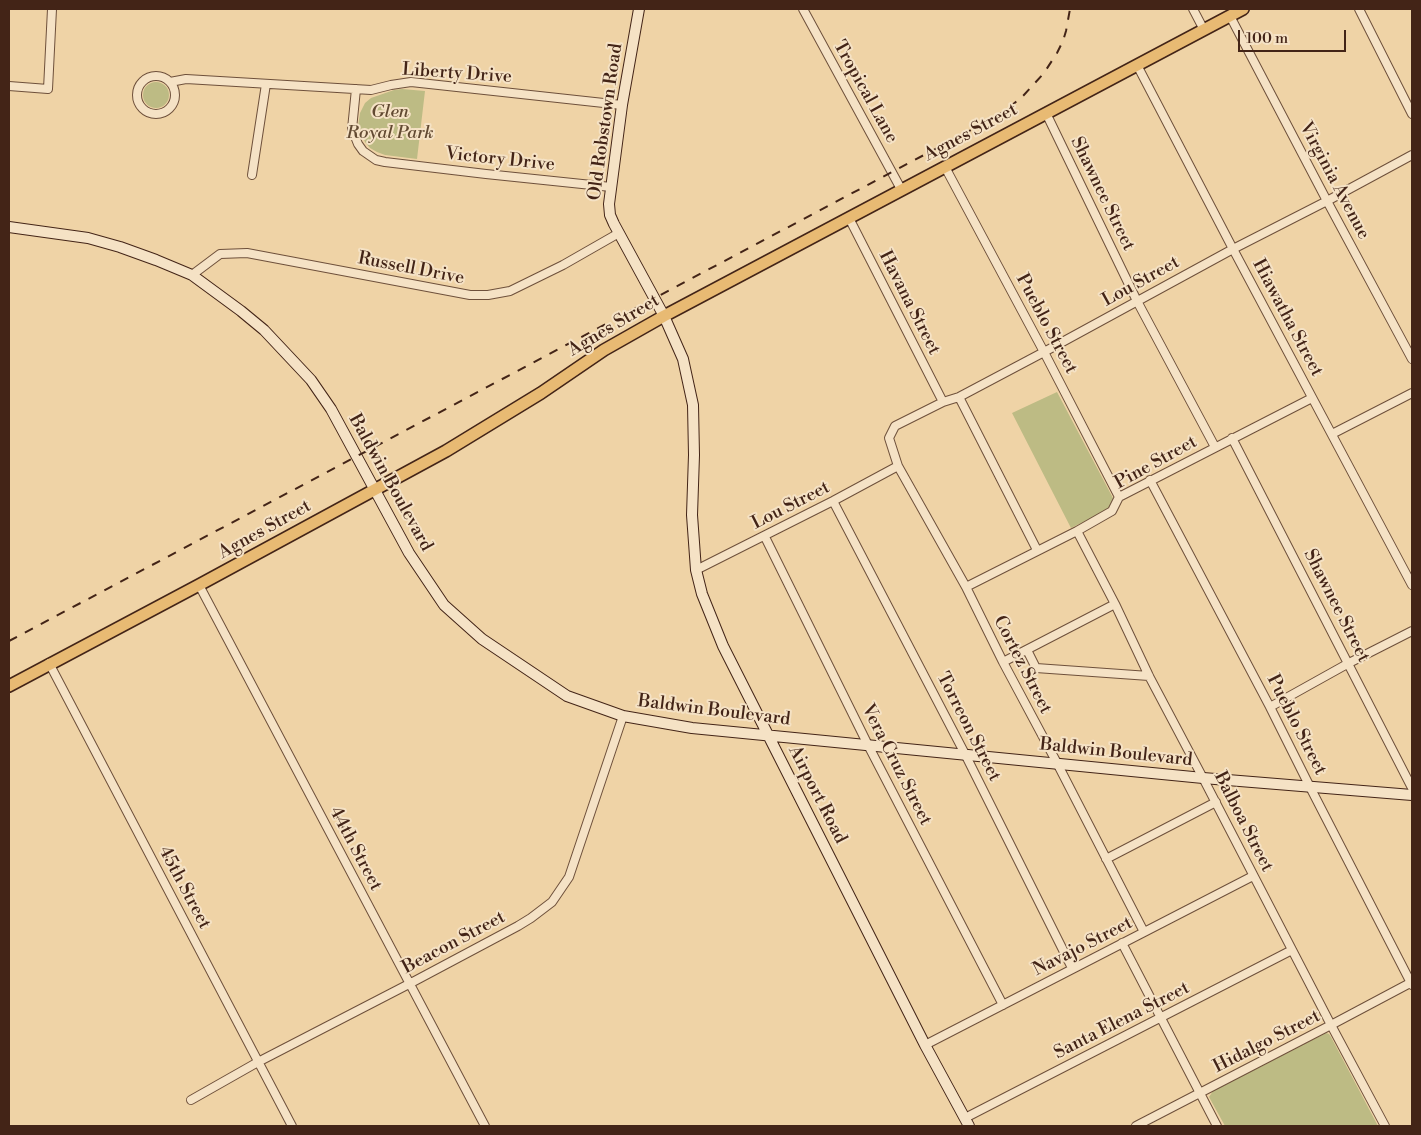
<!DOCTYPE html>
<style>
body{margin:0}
#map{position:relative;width:1421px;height:1135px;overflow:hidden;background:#efd3a6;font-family:"Libre Bodoni",serif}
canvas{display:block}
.frame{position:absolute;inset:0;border:10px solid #432417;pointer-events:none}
.scale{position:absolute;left:1238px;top:30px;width:108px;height:22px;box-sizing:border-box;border:2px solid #432417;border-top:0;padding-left:6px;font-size:15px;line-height:18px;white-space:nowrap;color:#432417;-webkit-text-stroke:4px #f5e2c5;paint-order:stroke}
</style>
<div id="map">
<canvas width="1421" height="1135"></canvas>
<div class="frame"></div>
<div class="scale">100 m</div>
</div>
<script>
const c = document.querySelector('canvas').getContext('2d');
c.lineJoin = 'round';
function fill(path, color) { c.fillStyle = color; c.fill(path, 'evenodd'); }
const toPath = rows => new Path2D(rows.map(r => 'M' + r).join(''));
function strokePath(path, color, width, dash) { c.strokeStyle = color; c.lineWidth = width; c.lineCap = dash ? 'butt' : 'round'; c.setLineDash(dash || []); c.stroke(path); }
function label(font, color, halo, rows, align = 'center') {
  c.font = font + ' "Libre Bodoni",serif'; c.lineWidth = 4; c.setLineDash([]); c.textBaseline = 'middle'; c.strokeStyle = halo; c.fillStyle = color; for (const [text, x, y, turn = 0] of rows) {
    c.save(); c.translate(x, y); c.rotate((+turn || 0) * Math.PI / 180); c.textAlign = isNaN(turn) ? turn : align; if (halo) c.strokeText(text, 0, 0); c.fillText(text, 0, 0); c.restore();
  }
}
fill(toPath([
 '143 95a13 13 0 1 1 26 0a13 13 0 1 1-26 0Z',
 [402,89,425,91,417,159,385,155,377,152,370,148,365,142,358,126,360,113,365,103,371,98,394,90],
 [1057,392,1114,500,1113,503,1108,510,1071,528,1012,413],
 [1326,1033,1329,1034,1331,1037,1378,1126,1225,1126,1209,1097,1213,1091]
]), '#bdbb84');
const street = toPath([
 [803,9,901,189],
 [1193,9,1204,30],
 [1359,9,1412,114],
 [1230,16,1327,201,1412,359],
 [1137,65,1233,249,1412,585],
 '137 95a19 19 0 1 1 38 0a19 19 0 1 1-38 0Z',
 [170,82,186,79,371,90,391,85,411,82,622,105],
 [9,86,48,89,52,9],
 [356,89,352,129,358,144,363,151,376,160,385,162,486,174,611,187],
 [1046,113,1137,301,1215,447],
 [945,167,1044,352,1119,497],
 [252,175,266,84],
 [849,218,943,402],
 [192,275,220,254,247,253,470,295,488,295,510,291,563,265,619,233],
 [959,397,1037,550],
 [1332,434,1412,393],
 [1232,438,1412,788],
 [1150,480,1270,707,1310,787,1412,985],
 [833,501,965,754,1072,968],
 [1077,531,1115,604,1149,676,1203,778,1331,1025,1385,1126],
 [765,537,868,745,1003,1005],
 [696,570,833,501,898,466],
 [199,585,485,1126],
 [966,587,1077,531,1112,511,1119,497,1312,398],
 [1027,650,1036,668,1149,676],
 [1003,662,1115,604],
 [49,663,292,1126],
 [1270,707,1349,663,1412,631],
 [1106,859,1216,802],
 [1144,932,1057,763,1003,662,966,587,898,466,889,438,895,426,943,402,959,397,1044,352,1233,249,1327,201,1412,155],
 [1122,943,1217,1126],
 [925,1045,1253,876],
 [191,1100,258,1062,409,984,518,926,531,918,552,902,569,877,623,716],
 [965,1118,1292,950],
 [1136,1126,1331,1025,1412,982]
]);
const secondary = toPath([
 [639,9,622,105,609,204,610,215,614,224,664,316,683,359,693,405,694,455,692,515,696,570,702,594,723,646,925,1045,969,1126],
 [9,227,88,238,120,247,156,260,192,275,241,311,264,330,311,380,331,409,409,553,444,605,482,639,567,696,623,716,692,728,1203,778,1412,795]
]);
const primary = toPath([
 [9,686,199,585,446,451,541,393,604,350,664,316,1243,9]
]);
strokePath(street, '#6e503b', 10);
strokePath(secondary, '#432417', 12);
strokePath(primary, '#432417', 14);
strokePath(street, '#f5e2c5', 8);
strokePath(secondary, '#f5e2c5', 10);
strokePath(primary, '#e8ba73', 11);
strokePath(toPath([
 [9,641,988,121,1005,111,1023,96,1044,73,1057,53,1063,41,1066,31,1070,9]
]), '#432417', 2, [9, 9]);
label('18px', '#432417', '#f5e2c5', [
 ["Liberty Drive",457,74,4],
 ["Tropical Lane",865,92,61],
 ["Old Robstown Road",606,122,-82],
 ["Agnes Street",971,133,-28],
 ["Victory Drive",500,160,6],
 ["Virginia Avenue",1334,181,62],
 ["Shawnee Street",1102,194,64],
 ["Russell Drive",411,269,11],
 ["Lou Street",1141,282,-29],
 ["Havana Street",909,303,63],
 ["Hiawatha Street",1287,318,62],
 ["Pueblo Street",1046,324,62],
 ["Agnes Street",614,326,-31],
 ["Pine Street",1156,463,-29],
 ["Baldwin Boulevard",390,483,61],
 ["Lou Street",791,506,-27],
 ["Agnes Street",265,530,-29],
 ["Shawnee Street",1336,606,63],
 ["Cortez Street",1022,665,63],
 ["Baldwin Boulevard",714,711,7],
 ["Pueblo Street",1296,725,63],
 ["Torreon Street",968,727,63],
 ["Baldwin Boulevard",1116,753,6],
 ["Vera Cruz Street",896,765,63],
 ["Airport Road",817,795,63],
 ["Balboa Street",1243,822,63],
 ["44th Street",355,849,62],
 ["45th Street",184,888,62],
 ["Beacon Street",454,943,-28],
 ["Navajo Street",1083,947,-27],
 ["Santa Elena Street",1122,1021,-27],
 ["Hidalgo Street",1267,1042,-27]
]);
label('italic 18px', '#624a32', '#f5e2c5', [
 ["Glen",390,113],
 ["Royal Park",390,134]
]);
</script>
